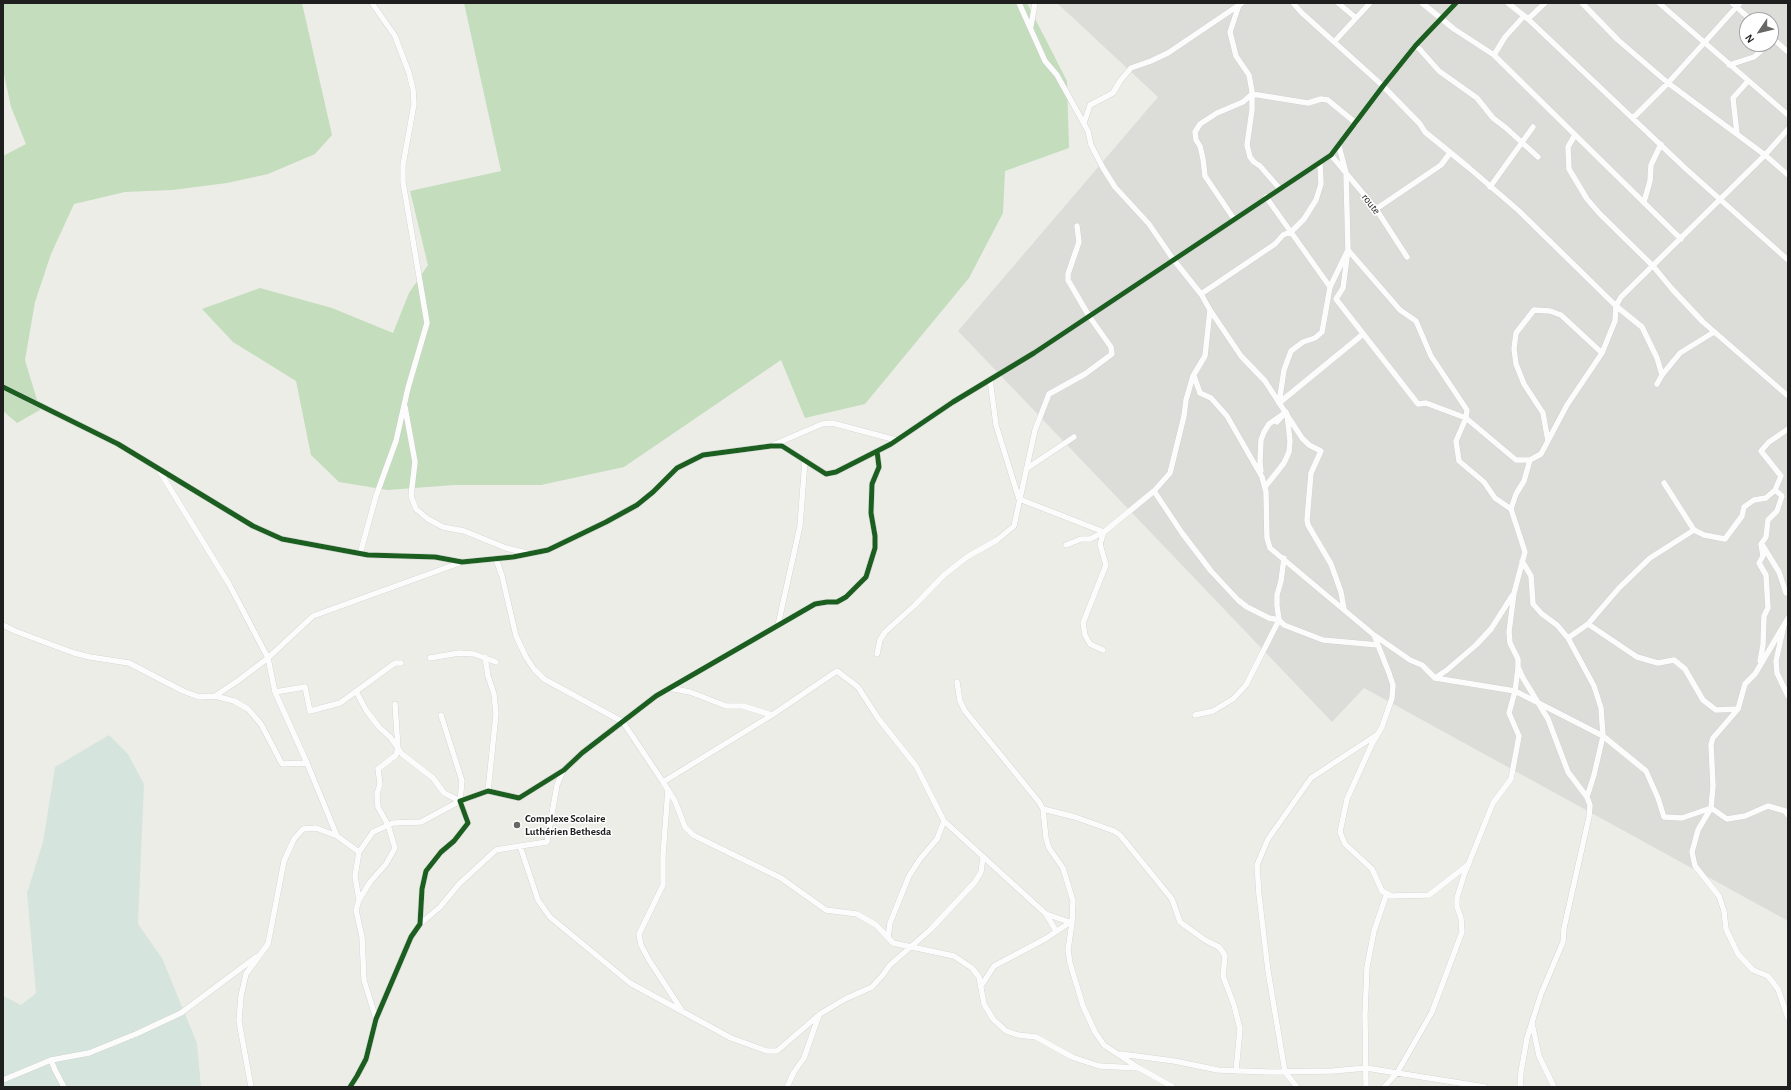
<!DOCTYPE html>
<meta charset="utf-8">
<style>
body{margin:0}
#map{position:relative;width:1791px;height:1090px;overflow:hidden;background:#edede8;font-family:"Alegreya Sans",sans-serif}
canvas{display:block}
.frame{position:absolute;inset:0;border:4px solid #1f1f1f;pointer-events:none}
.north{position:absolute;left:1739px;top:12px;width:40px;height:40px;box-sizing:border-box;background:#fff;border:1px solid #a5a5a5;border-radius:50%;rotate:235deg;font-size:11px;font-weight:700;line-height:16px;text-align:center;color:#1f1f1f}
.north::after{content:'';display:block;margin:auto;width:14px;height:18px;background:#676765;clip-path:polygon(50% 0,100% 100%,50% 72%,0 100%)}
</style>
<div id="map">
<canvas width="1791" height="1090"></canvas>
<div class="frame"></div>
<div class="north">N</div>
</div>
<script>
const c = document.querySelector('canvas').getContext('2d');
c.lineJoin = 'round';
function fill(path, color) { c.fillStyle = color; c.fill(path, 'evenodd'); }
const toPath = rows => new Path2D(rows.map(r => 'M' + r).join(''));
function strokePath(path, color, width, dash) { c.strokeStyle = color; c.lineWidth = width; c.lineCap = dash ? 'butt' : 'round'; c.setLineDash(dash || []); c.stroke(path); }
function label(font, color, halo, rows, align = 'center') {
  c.font = font + ' "Alegreya Sans",sans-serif'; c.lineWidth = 3; c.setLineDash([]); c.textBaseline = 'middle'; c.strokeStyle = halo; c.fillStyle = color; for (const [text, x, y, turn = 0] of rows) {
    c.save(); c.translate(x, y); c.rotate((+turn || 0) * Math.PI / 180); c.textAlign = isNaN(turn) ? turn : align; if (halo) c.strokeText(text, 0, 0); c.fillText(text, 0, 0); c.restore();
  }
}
fill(toPath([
 [1057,3,1788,3,1788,921,1364,688,1332,722,958,331,1158,97],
 [1747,20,1771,20,1771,44,1747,44]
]), '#dcdcd9');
fill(toPath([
 [3,3,302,3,332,135,315,154,268,174,227,183,172,190,125,192,74,204,51,254,35,302,25,360,40,410,17,423,3,411,3,156,26,144,11,107,3,70],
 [464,3,1027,3,1067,81,1069,148,1005,171,1003,213,969,278,865,404,805,418,781,360,624,467,541,485,454,485,388,490,339,482,311,455,296,381,233,342,202,309,260,288,332,308,393,333,409,293,428,265,410,191,501,171]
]), '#c3ddbd');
fill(toPath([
 [109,735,128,754,144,784,138,924,162,958,197,1043,201,1087,3,1087,3,996,21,1005,36,993,27,893,43,842,55,767]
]), '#d5e5de');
const minor = toPath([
 [1019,3,1045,61,1057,75,1088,131,1091,145,1103,168,1115,187,1149,224,1173,259,1201,294,1210,310,1205,356,1193,376,1186,400,1184,416,1170,473,1154,491,1104,532,1090,539,1081,539,1066,545],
 [1293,3,1302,13,1383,86,1420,124,1425,132,1468,167,1518,210,1616,306,1642,327,1657,358,1662,375],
 [1338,3,1356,18],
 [1422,3,1454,29,1494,55,1502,63,1681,239],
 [1508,3,1528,19,1685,168,1788,260],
 [1582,3,1618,40,1668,83,1765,155,1788,175],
 [1659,3,1788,115],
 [1732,3,1751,20],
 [1239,5,1230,32,1236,56,1249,75,1252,91,1252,110,1247,145,1250,157,1254,162,1260,166,1280,189],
 [1528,19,1545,3],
 [1031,26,1035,3],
 [1771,37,1788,52],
 [1334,42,1370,3],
 [1416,45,1439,71,1477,98,1493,118,1506,128,1538,157],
 [1494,55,1505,37,1524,16],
 [1729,65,1754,57,1769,44],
 [1633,118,1668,83,1740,3],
 [1084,123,1090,105,1113,93,1120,81,1131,68,1151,61,1168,53,1242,3],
 [1737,134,1733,98,1748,81],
 [1575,135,1568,147,1569,169,1587,199,1600,214,1653,266,1672,289,1703,322,1788,396],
 [1339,146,1346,173,1348,250,1343,288,1336,299,1418,404,1426,403,1466,418,1516,460,1530,460,1541,454,1567,405,1602,353,1615,321,1616,306,1621,297,1765,155,1788,129],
 [1331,155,1376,209,1407,257],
 [1490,187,1533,127],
 [1266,197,1330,287],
 [1644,202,1650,181,1651,165,1661,144],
 [1376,209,1441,165,1450,153],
 [1234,219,1205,176,1203,159,1200,146,1196,140,1195,132,1200,124,1217,113,1243,102,1252,94,1308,103,1321,99,1328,100,1356,123],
 [1201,294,1275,244,1283,235,1292,231,1304,219,1316,200,1321,184,1320,163],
 [1210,310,1241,356,1265,381,1302,438,1309,445,1321,451,1311,473,1307,520,1308,525,1331,564,1341,592,1344,609],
 [1194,376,1200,393,1211,398,1227,416,1262,477,1266,492,1267,538,1270,548,1374,635,1410,660,1422,665,1435,678,1447,670,1476,645,1491,629,1512,596],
 [990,379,996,425,1019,499,1104,532],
 [1657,384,1662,375,1680,353,1714,332],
 [3,387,118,444,253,526,282,539,368,555,435,557,462,562,513,557,548,550,606,522,637,505,653,492,677,468,703,455,771,446,782,446,826,474,836,472,891,444,953,402,1034,353,1331,155,1383,86,1416,45,1456,3],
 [1279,403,1284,370,1291,351,1303,342,1315,338,1322,332,1330,287,1348,250,1400,310,1416,321,1431,356,1467,410,1466,418,1456,441,1459,461,1484,482,1495,498,1511,509],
 [1279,403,1362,335],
 [405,407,415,462,411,496,416,509,428,519,443,527,464,531,506,548,527,553],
 [1548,441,1543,413,1524,384,1516,364,1514,349,1516,333,1534,310,1550,311,1561,315,1602,353],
 [773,445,822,424,832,423,896,440],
 [1026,469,1074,437],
 [1261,471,1260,463,1261,440,1264,432,1269,424,1286,412,1277,422],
 [160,472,229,584,268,658,275,692,307,763,337,836,359,852,355,876,359,900,356,910,362,937,364,980,376,1019],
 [1664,483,1694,530,1704,535,1725,539,1742,516,1744,507,1754,500,1766,498,1775,490],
 [1265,487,1284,463,1289,452,1290,441,1287,414],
 [1154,491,1182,533,1211,571,1238,600,1247,607,1269,618,1279,620,1246,685,1233,699,1213,711,1195,715],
 [1763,546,1779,572,1786,593,1788,593],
 [360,554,376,496,396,441,408,388,427,323,403,182,403,165,414,104,413,89,409,73,395,36,372,3],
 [1284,558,1281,581,1277,595,1277,606,1279,620,1284,625,1323,640,1378,645],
 [496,559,502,576,516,636,526,657,534,669,544,679,623,722,663,782,675,801,685,827,693,835,781,878,826,910,857,914,876,925,893,943,954,956,972,968,979,977,984,1004,993,1019,1006,1031,1018,1035,1036,1037,1072,1057,1099,1066,1139,1068],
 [1522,561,1531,576,1533,604,1542,614,1557,625,1568,638,1594,686,1601,708,1603,736,1594,775,1587,797],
 [1788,618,1784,625,1776,661,1777,673,1788,696],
 [1588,624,1619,588,1650,558,1694,530],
 [3,625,15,631,74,653,90,657,129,663,183,691,199,697,215,696,234,701,248,709,261,724,282,764,307,763],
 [778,625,800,526,805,460],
 [1784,625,1755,674,1745,684,1738,709,1713,738,1711,744,1713,786,1711,808,1698,830,1692,852,1695,866,1719,896,1724,911,1726,929,1738,954,1753,970,1768,976,1778,989,1788,1018],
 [1374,635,1389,673,1393,685,1392,698,1382,727,1372,744,1347,799,1340,832,1345,844,1372,869,1382,891,1391,896,1429,895,1469,864],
 [1568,638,1588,624,1637,657,1658,663,1674,660,1685,669,1703,700,1716,710,1738,709],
 [1103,650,1090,644,1085,635,1083,623,1106,565,1100,544,1104,532],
 [877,654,880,640,885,632,915,605,944,575,967,557,997,540,1014,526,1035,430,1049,394,1085,374,1112,354,1111,347,1089,316,1068,280,1068,274,1079,242,1077,226],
 [485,657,488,676,494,694,496,714,488,791],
 [430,658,459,653,474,654,496,662],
 [1760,661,1763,645,1764,616,1768,608,1766,575,1759,563,1763,556,1761,544,1766,537,1768,520,1777,511,1782,496,1775,490,1781,476,1761,451,1769,442,1788,429],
 [1435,678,1515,691,1603,736,1646,771,1658,798,1664,817,1682,818,1711,808],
 [957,682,960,701,965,711,1039,802,1043,809,1046,838,1049,848,1063,868,1073,901,1072,923,1068,950,1070,963,1083,1006,1095,1032,1104,1045,1139,1068,1173,1087],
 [669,688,690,692,726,706,743,706,772,715],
 [356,691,366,710,379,727,390,737,402,754,433,778,444,793,460,801,421,822,393,823,373,832,359,852],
 [275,692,305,687,310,711,340,703,395,663,401,663],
 [215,696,239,680,268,658,313,616,462,562],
 [441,715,462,781,460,801],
 [563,771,557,785,547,842,520,846,538,900,550,917,630,983,731,1038,767,1051,777,1051,820,1014,845,999,872,987,882,976,890,965,930,930,975,882,981,872,983,857],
 [663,782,772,715,837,671,858,687,878,718,916,766,944,821,1046,914,1072,923],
 [668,789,663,855,663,885,639,934,641,945,649,960,681,1009],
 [1711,808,1727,819,1745,816,1768,806,1785,811,1788,815],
 [1043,809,1075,817,1114,831,1120,835,1172,899,1180,922,1205,940,1219,947,1222,951,1225,956,1223,976,1234,1005,1240,1029,1236,1071],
 [359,900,370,882,386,864,395,848,388,825,378,807,377,794,380,784,378,769,396,755,398,748,395,704],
 [1046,914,1056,931],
 [420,924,440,907,459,884,496,850,520,846],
 [888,938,890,923,909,876,920,859,937,839,944,821],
 [981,986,994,966,1045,939,1069,923],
 [1532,1023,1539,1056,1554,1087],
 [1121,1054,1174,1061,1218,1070,1268,1072,1333,1071,1366,1068,1485,1087],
 [51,1060,55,1070,64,1087],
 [3,1080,51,1060,89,1053,136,1034,181,1013,256,957],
 [251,1087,239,1021,241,996,246,974,268,944,284,861,294,839,303,829,316,828,337,836],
 [350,1087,357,1076,366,1059,376,1019,411,937,420,924,422,889,426,871,441,852,454,841,468,823,460,801,488,791,519,798,564,770,582,753,656,696,815,604,827,602,837,602,846,597,866,577,875,548,875,536,871,513,872,484,879,467,877,451],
 [787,1087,794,1072,804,1058,819,1015],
 [1297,1087,1285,1072,1268,971,1259,895,1257,865,1268,839,1311,778,1378,734],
 [1366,1087,1365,1014,1367,967,1374,931,1387,893],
 [1384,1087,1397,1073,1432,1012,1462,932,1461,918,1457,907,1457,898,1464,875,1493,803,1511,779,1519,736,1509,713,1515,691,1518,668],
 [1520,1087,1521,1072,1527,1038,1541,994,1563,942,1564,928,1589,817,1590,805,1587,797,1568,772,1548,719,1523,678,1518,667,1518,659,1510,643,1509,632,1514,593,1525,552,1511,509,1516,494,1524,481,1530,460]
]);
strokePath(minor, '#c6c6c4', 6);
strokePath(minor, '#fcfcfc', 5.5);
strokePath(toPath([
 [3,387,118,444,253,526,282,539,368,555,435,557,462,562,513,557,548,550,606,522,637,505,653,492,677,468,703,455,771,446,782,446,826,474,836,472,891,444,953,402,1034,353,1331,155,1383,86,1416,45,1456,3],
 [350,1087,357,1076,366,1059,376,1019,411,937,420,924,422,889,426,871,441,852,454,841,468,823,460,801,488,791,519,798,564,770,582,753,656,696,815,604,827,602,837,602,846,597,866,577,875,548,875,536,871,513,872,484,879,467,877,451]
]), '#1b5e20', 5);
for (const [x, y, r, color] of [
 [517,825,4,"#676765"]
]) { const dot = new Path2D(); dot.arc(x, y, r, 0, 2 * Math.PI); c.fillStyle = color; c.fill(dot); strokePath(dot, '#fff', 1.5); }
label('11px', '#1f1f1f', '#fff', [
 ["route",1371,204,52]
]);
label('bold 11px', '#1f1f1f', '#fff', [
 ["Complexe Scolaire",525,819],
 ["Luthérien Bethesda",525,832]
], 'left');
</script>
